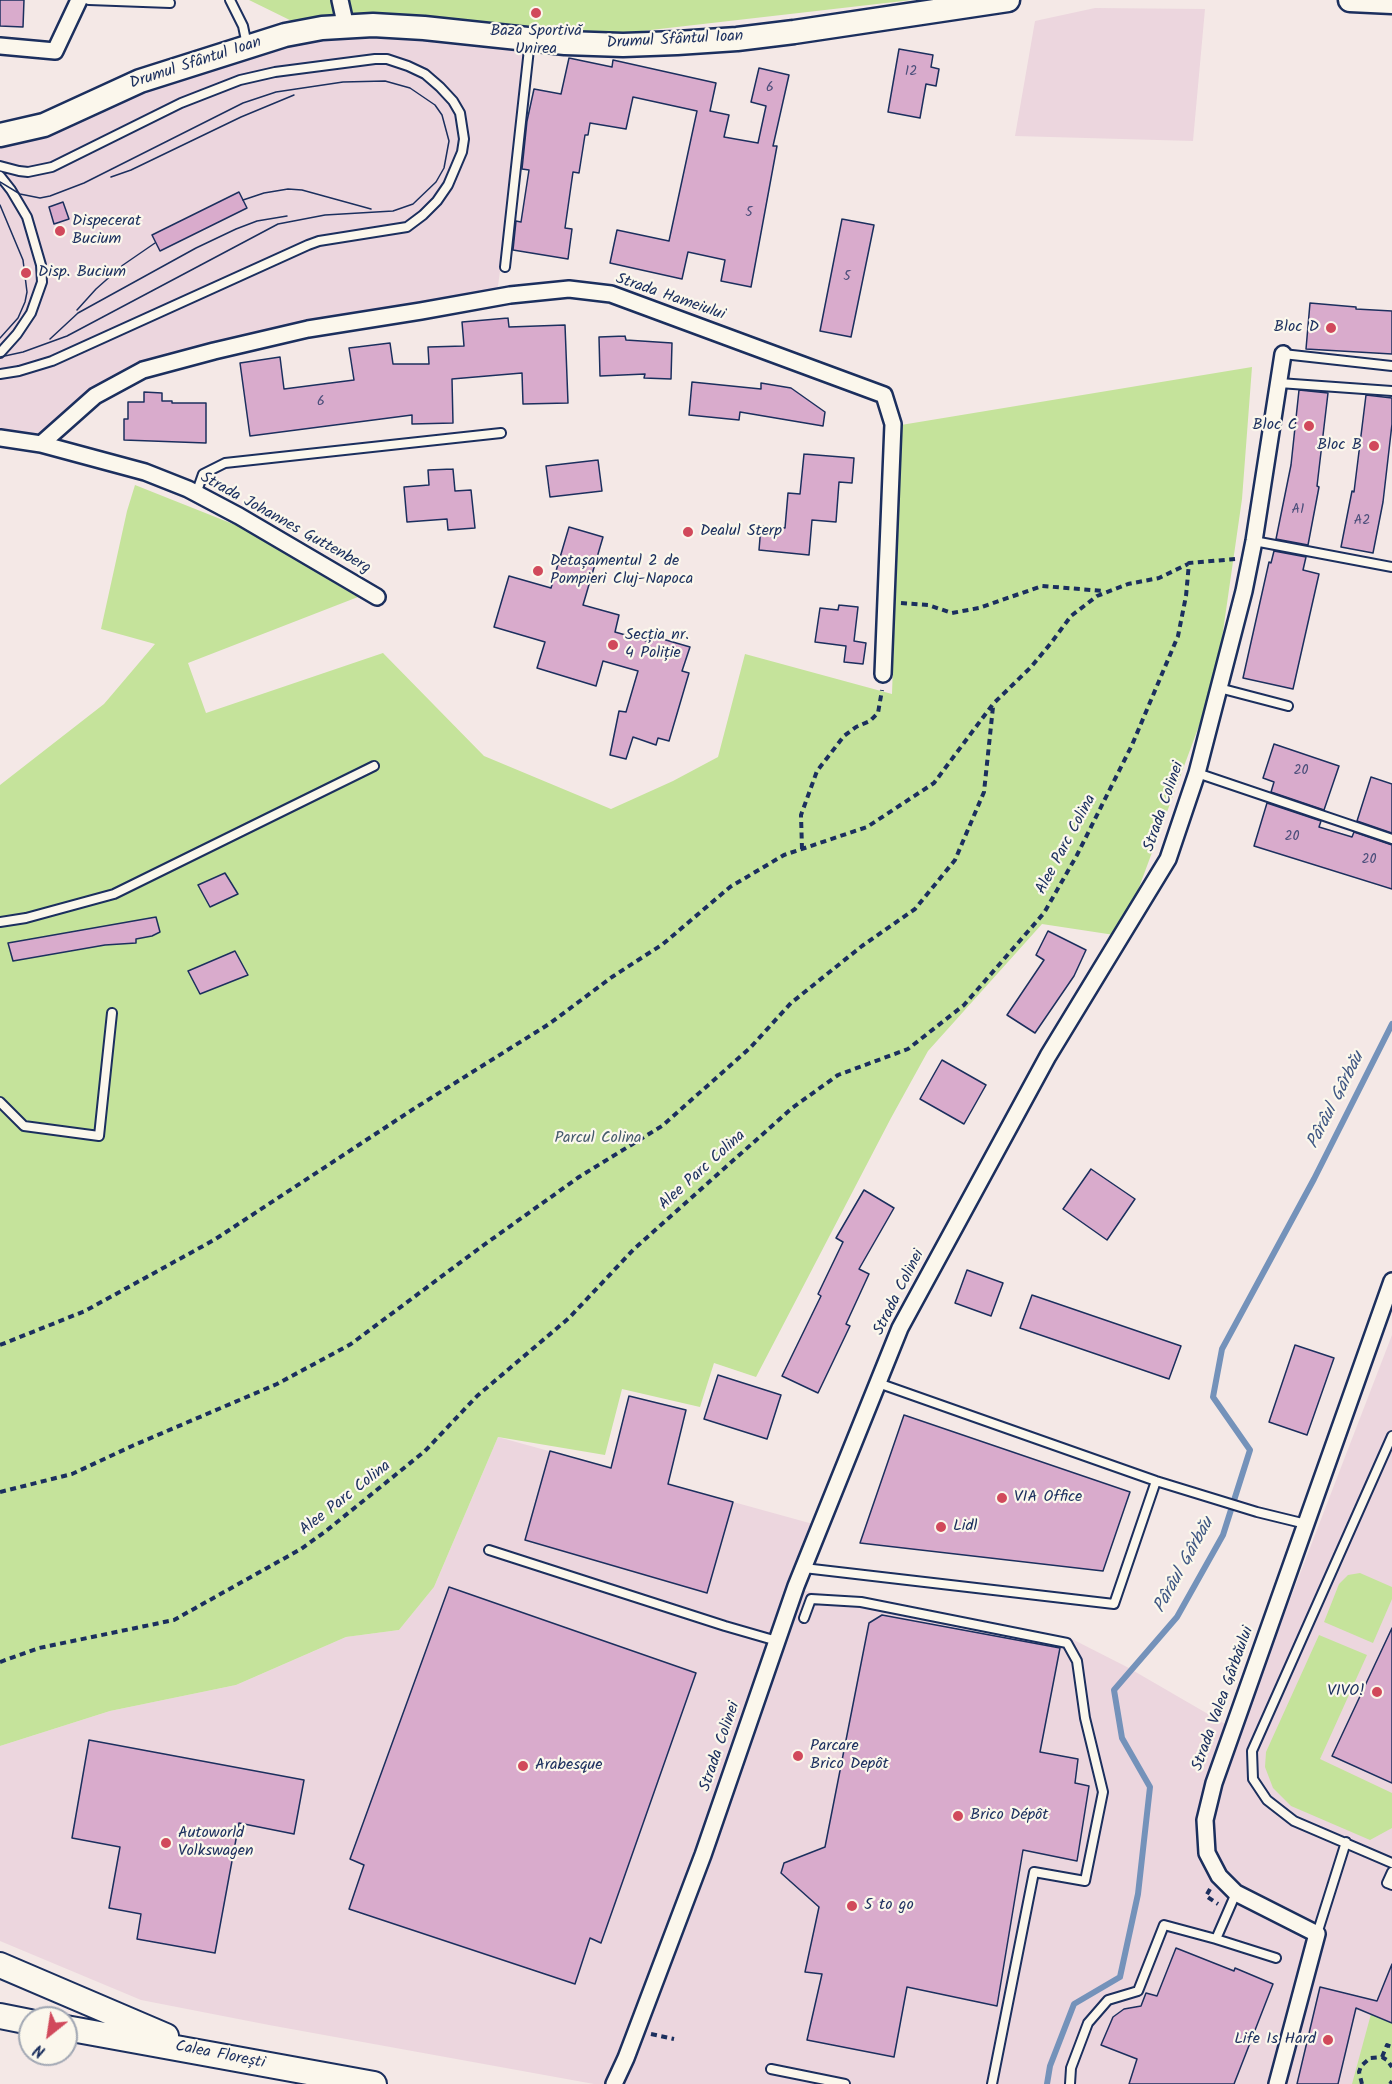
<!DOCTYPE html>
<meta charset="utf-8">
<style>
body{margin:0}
#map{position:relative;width:1392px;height:2084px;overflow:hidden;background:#f4e8e6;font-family:Kalam,sans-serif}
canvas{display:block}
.north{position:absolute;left:18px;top:2006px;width:60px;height:60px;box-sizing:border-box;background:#fbf7ec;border:2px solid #a1a7b3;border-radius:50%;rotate:210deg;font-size:16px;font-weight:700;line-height:24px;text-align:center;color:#1b2f5e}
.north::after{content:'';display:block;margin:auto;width:21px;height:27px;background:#d1495b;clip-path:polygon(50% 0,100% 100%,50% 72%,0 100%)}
</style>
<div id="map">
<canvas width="1392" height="2084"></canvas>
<div class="north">N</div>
</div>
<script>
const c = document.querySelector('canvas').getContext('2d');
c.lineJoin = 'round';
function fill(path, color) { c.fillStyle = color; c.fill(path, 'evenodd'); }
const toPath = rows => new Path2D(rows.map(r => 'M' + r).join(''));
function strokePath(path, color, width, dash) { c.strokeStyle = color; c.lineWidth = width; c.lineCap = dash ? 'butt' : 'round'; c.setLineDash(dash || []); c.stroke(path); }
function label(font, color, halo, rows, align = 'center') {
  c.font = font + ' Kalam,sans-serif'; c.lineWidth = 4.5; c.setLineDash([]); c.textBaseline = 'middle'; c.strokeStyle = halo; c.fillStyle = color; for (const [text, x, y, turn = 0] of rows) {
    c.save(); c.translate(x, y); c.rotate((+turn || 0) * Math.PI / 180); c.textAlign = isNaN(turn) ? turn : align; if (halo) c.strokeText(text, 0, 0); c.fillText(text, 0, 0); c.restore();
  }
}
fill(toPath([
 [1095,8,1205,9,1193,141,1015,136,1035,21],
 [304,31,530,39,497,294,143,370,41,444,0,438,0,135],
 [1392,1335,1392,2084,594,2084,269,2025,141,2000,0,1941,0,1746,110,1711,236,1685,346,1637,399,1630,434,1587,498,1437,813,1524,804,1550,805,1591,882,1602,1070,1638,1127,1667,1239,1732]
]), '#ecd6de');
fill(toPath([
 [249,0,912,0,642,31,474,42,304,27],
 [1252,367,1242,499,1216,680,1121,936,1042,924,928,1051,891,1118,756,1377,714,1363,700,1407,622,1389,605,1455,498,1437,434,1587,399,1630,346,1637,236,1685,110,1711,0,1746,0,785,104,704,155,644,101,629,127,511,135,485,238,526,358,597,188,663,206,713,383,653,484,756,611,809,673,781,718,757,745,654,892,694,901,425],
 [1360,1573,1392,1587,1392,1599,1373,1643,1324,1622,1339,1584,1348,1575],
 [1319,1635,1367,1655,1320,1759,1392,1793,1392,1828,1370,1840,1291,1806,1273,1788,1265,1767,1266,1752],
 [1371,2014,1392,2023,1392,2084,1352,2084]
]), '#c5e39b');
strokePath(toPath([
 [1047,2084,1050,2066,1074,2004,1120,1977,1138,1894,1150,1787,1122,1738,1114,1690,1177,1617,1223,1535,1250,1450,1213,1397,1222,1349,1314,1179,1392,1024]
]), '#7492ba', 6);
const building = toPath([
 [0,0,24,0,23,27,0,26,0,0],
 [899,49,933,55,931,67,939,69,936,86,926,84,920,118,888,112,899,49],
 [569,58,612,67,613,60,716,83,710,111,729,115,724,137,758,143,766,106,751,102,759,68,789,75,773,146,777,146,751,287,721,281,725,260,688,252,682,279,610,263,617,230,669,241,697,111,633,97,626,129,590,123,588,135,585,135,579,173,573,172,565,228,572,229,568,259,513,250,516,221,521,222,529,170,522,169,527,121,534,89,561,94,569,58],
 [239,192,247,208,160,251,152,235,239,192],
 [63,202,69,219,54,224,49,207,63,202],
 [842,219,874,225,851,337,820,331,842,219],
 [1310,303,1356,307,1356,309,1392,311,1392,354,1306,349,1310,303],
 [508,318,509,327,565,325,568,403,523,404,522,373,452,379,453,423,412,424,412,415,250,436,240,363,280,357,284,389,354,380,349,348,390,343,393,364,429,364,428,347,464,346,462,322,508,318],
 [625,336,626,340,672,343,671,379,644,378,645,374,600,376,599,337,625,336],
 [692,382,761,389,761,383,791,388,825,412,823,426,740,412,739,420,689,415,692,382],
 [1299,390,1328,393,1317,486,1319,487,1308,545,1276,539,1291,465,1299,390],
 [144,392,162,393,162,401,172,401,172,403,206,403,206,443,124,440,124,419,128,419,128,402,144,402,144,392],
 [1366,395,1392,398,1392,424,1383,502,1373,553,1341,547,1352,491,1354,492,1366,395],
 [804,454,854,458,852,483,839,482,836,522,812,520,809,555,759,550,761,526,785,528,788,493,800,494,804,454],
 [598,460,602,491,550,497,546,466,598,460],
 [453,469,455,491,471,490,475,528,448,530,447,519,407,522,404,487,429,485,428,470,453,469],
 [569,527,603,537,583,605,619,615,615,632,650,642,652,636,690,647,682,671,689,673,669,741,658,738,656,745,633,737,626,759,610,755,619,711,626,712,638,671,603,661,596,686,537,668,545,642,494,627,509,576,551,588,569,527],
 [1274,551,1306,557,1303,570,1319,574,1293,689,1243,678,1269,562,1271,563,1274,551],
 [839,605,858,607,854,641,866,643,863,664,844,662,846,646,815,642,820,608,838,610,839,605],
 [1274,744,1339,766,1324,810,1271,792,1274,782,1263,778,1274,744],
 [1371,777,1392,784,1392,833,1357,821,1371,777],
 [1267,803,1321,821,1319,827,1352,837,1354,832,1392,845,1392,889,1254,846,1267,803],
 [225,873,238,894,210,907,198,885,225,873],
 [156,917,160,932,152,936,136,939,136,943,105,945,13,961,8,943,156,917],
 [1048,931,1086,950,1074,976,1035,1033,1007,1015,1044,960,1036,955,1048,931],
 [235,951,248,975,200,994,188,971,235,951],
 [942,1060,986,1085,964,1124,920,1099,942,1060],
 [1091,1169,1135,1199,1107,1240,1063,1209,1091,1169],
 [864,1190,894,1208,859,1269,869,1274,846,1324,850,1326,818,1393,782,1376,821,1296,818,1294,843,1242,836,1238,864,1190],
 [967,1270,1003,1283,991,1316,955,1303,967,1270],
 [1032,1295,1181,1346,1169,1379,1020,1328,1032,1295],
 [1295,1345,1334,1358,1307,1435,1269,1422,1295,1345],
 [718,1375,781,1395,767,1439,704,1419,718,1375],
 [629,1396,686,1410,668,1484,733,1502,707,1593,525,1540,550,1451,611,1468,629,1396],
 [904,1415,1130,1492,1103,1571,860,1543,904,1415],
 [449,1587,696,1673,601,1943,590,1938,575,1984,349,1909,364,1865,350,1859,449,1587],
 [882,1615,1060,1648,1040,1752,1078,1759,1075,1783,1089,1786,1077,1861,1023,1850,997,2006,907,1987,894,2057,807,2040,822,1974,805,1972,819,1907,781,1873,784,1863,825,1847,869,1623,882,1615],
 [1392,1628,1392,1783,1332,1756,1392,1628],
 [89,1740,304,1780,294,1834,239,1823,215,1953,137,1939,141,1914,109,1908,120,1847,72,1838,89,1740],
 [1176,1948,1234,1971,1235,1968,1273,1984,1234,2084,1129,2084,1137,2059,1101,2045,1113,2017,1124,2009,1141,2006,1146,1993,1157,1996,1176,1948],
 [1392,1964,1392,2023,1356,2008,1338,2084,1297,2084,1320,1987,1377,2001,1392,1964]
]);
fill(building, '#d9abcc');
strokePath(building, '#1b2f5e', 1.5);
const service = toPath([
 [89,0,170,3],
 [230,0,243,26,247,45],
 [0,166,19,171,28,172,52,167,181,103,240,80,275,72,375,59,387,59,408,66,425,74,440,87,453,101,460,113,464,139,462,152,448,185,437,201,423,215,407,227,319,241,308,245,52,361,19,371,0,374],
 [0,176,11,190,27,217,41,265,42,282,31,313,17,334,0,353],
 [505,267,530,40],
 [1283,354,1392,366],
 [1279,383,1392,391],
 [196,494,203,474,225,463,501,433],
 [1254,541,1392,567],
 [1219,688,1288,706],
 [1197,773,1392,839],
 [0,922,26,918,114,894,374,766],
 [0,1102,24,1126,99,1136,112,1013],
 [878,1383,1156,1481,1257,1512,1306,1524],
 [1392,1436,1252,1751,1253,1779,1267,1800,1294,1821,1392,1863],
 [489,1550,725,1626,777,1641],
 [804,1568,1114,1604,1156,1481],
 [804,1618,811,1599,861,1602,1067,1643,1077,1661,1085,1718,1103,1792,1085,1881,1034,1872,992,2084],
 [1392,1872,1387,1883,1392,1885],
 [1317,1934,1346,1842],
 [1216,1939,1276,1958],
 [771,2069,845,2084],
 [1070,2084,1071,2068,1088,2023,1108,2000,1138,1991,1164,1925,1216,1939,1236,1893]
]);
const minor = toPath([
 [340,0,346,27],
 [0,46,55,51,79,0],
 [0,438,41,444,145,472,188,489,239,516,377,597],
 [41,444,95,396,143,370,214,351,308,329,421,311,510,295,569,289,611,294,884,395,893,424,883,674],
 [614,2084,626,2058,703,1855,796,1586,900,1328,1048,1056,1168,859,1197,773,1244,591,1254,541,1283,354],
 [1277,2084,1317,1934,1236,1893,1219,1876,1207,1853,1205,1820,1214,1783,1392,1281]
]);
const secondary = toPath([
 [1350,0,1392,2],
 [0,135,44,125,140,81,285,35,322,28,373,25,424,28,565,43,623,45,677,43,737,39,794,32,1008,0]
]);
const primary = toPath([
 [0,1965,166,2036],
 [0,2016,30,2022],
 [66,2028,374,2084]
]);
strokePath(service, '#1b2f5e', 12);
strokePath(minor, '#1b2f5e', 20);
strokePath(secondary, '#1b2f5e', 27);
strokePath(primary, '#1b2f5e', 28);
strokePath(toPath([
 [901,603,928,605,952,613,979,608,1042,586,1104,591],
 [802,849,801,815,817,771,844,736,856,727,870,721,878,713,882,690],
 [0,1345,85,1311,214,1240,415,1108,549,1024,612,977,663,944,730,887,784,855,867,827,934,783,993,704,1031,667,1051,643,1071,616,1097,596,1128,584,1159,578,1188,564],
 [0,1492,72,1474,132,1446,277,1384,351,1344,481,1247,579,1177,662,1126,750,1048,791,1003,862,946,915,909,955,860,984,792,993,707],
 [0,1662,39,1648,174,1620,301,1549,326,1531,425,1451,477,1396,569,1318,634,1249,792,1108,838,1075,908,1049,964,1005,1044,913,1077,855,1132,745,1178,636,1186,596,1189,563,1235,559],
 [1210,1889,1206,1896,1218,1904],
 [651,2034,674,2039],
 [1382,2057,1387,2045,1392,2047],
 [1362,2084,1359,2072,1361,2066,1370,2058,1382,2057,1387,2060,1392,2067],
 [1390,2084,1392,2081]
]), '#1b2f5e', 4, [6, 4.5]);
strokePath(service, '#fbf7ec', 8);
strokePath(minor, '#fbf7ec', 15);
strokePath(secondary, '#fbf7ec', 22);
strokePath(primary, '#fbf7ec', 24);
strokePath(toPath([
 [111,177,131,170,241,117,294,95],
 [0,182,20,194,40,198,50,196,84,183,243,103,276,92,343,82,385,81,410,88,435,105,442,115,449,141,444,168,436,182,413,204,393,211,325,215,278,224,67,336,23,352,0,357],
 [243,200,264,193,288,189,302,190,371,209],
 [0,205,23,260,27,292,25,302,18,318,0,338],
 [77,310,96,289,123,265,155,243],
 [50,339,78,313,196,248,236,229,257,221,287,216]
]), '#1b2f5e', 1.5);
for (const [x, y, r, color] of [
 [536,13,6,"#d1495b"],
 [60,231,6,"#d1495b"],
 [26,273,6,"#d1495b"],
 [1331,328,6,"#d1495b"],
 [1309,426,6,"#d1495b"],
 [1374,446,6,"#d1495b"],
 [688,532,6,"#d1495b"],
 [538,571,6,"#d1495b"],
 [613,645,6,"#d1495b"],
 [1002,1498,6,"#d1495b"],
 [941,1527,6,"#d1495b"],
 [1377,1692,6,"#d1495b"],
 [798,1756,6,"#d1495b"],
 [523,1766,6,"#d1495b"],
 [958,1816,6,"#d1495b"],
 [166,1843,6,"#d1495b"],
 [852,1906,6,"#d1495b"],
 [1328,2040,6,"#d1495b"]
]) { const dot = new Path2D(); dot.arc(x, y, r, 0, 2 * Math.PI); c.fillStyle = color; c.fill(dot); strokePath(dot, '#fbf7ec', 2); }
label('14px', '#4a4e7a', null, [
 ["12",911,73],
 ["6",770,89],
 ["5",749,214],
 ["5",847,278],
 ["6",321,403],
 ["A1",1298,511],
 ["A2",1362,522],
 ["20",1301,772],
 ["20",1292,838],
 ["20",1369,861]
]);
label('16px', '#1b2f5e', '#fbf7ec', [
 ["Baza Sportivă",536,32,"center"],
 ["Unirea",536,50,"center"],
 ["Dispecerat",72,222],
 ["Bucium",72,240],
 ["Disp. Bucium",38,273],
 ["Bloc D",1319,328,"right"],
 ["Bloc C",1297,426,"right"],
 ["Bloc B",1362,446,"right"],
 ["Dealul Sterp",700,532],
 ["Detașamentul 2 de",550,562],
 ["Pompieri Cluj-Napoca",550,580],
 ["Secția nr.",625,636],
 ["4 Poliție",625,654],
 ["VIA Office",1014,1498],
 ["Lidl",953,1527],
 ["VIVO!",1365,1692,"right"],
 ["Parcare",810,1747],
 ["Brico Depôt",810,1765],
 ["Arabesque",535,1766],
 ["Brico Dépôt",970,1816],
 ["Autoworld",178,1834],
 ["Volkswagen",178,1852],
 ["5 to go",864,1906],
 ["Life Is Hard",1316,2040,"right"]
], 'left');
label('16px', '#1b2f5e', '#fbf7ec', [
 ["Drumul Sfântul Ioan",675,41,-3],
 ["Drumul Sfântul Ioan",196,64,-18],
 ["Strada Hameiului",670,298,19],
 ["Strada Johannes Guttenberg",285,524,29],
 ["Strada Colinei",1165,807,-71],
 ["Alee Parc Colina",1067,845,-62],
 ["Alee Parc Colina",703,1171,-42],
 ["Strada Colinei",900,1293,-63],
 ["Alee Parc Colina",346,1499,-38],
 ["Strada Valea Gârbăului",1224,1699,-70],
 ["Strada Colinei",721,1747,-71],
 ["Calea Florești",220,2056,11]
]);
label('16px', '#465c6d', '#fbf7ec', [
 ["Parcul Colina",598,1139]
]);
label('italic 18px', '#405884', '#fbf7ec', [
 ["Pârâul Gârbău",1337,1101,-63],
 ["Pârâul Gârbău",1185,1566,-61]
]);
</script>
